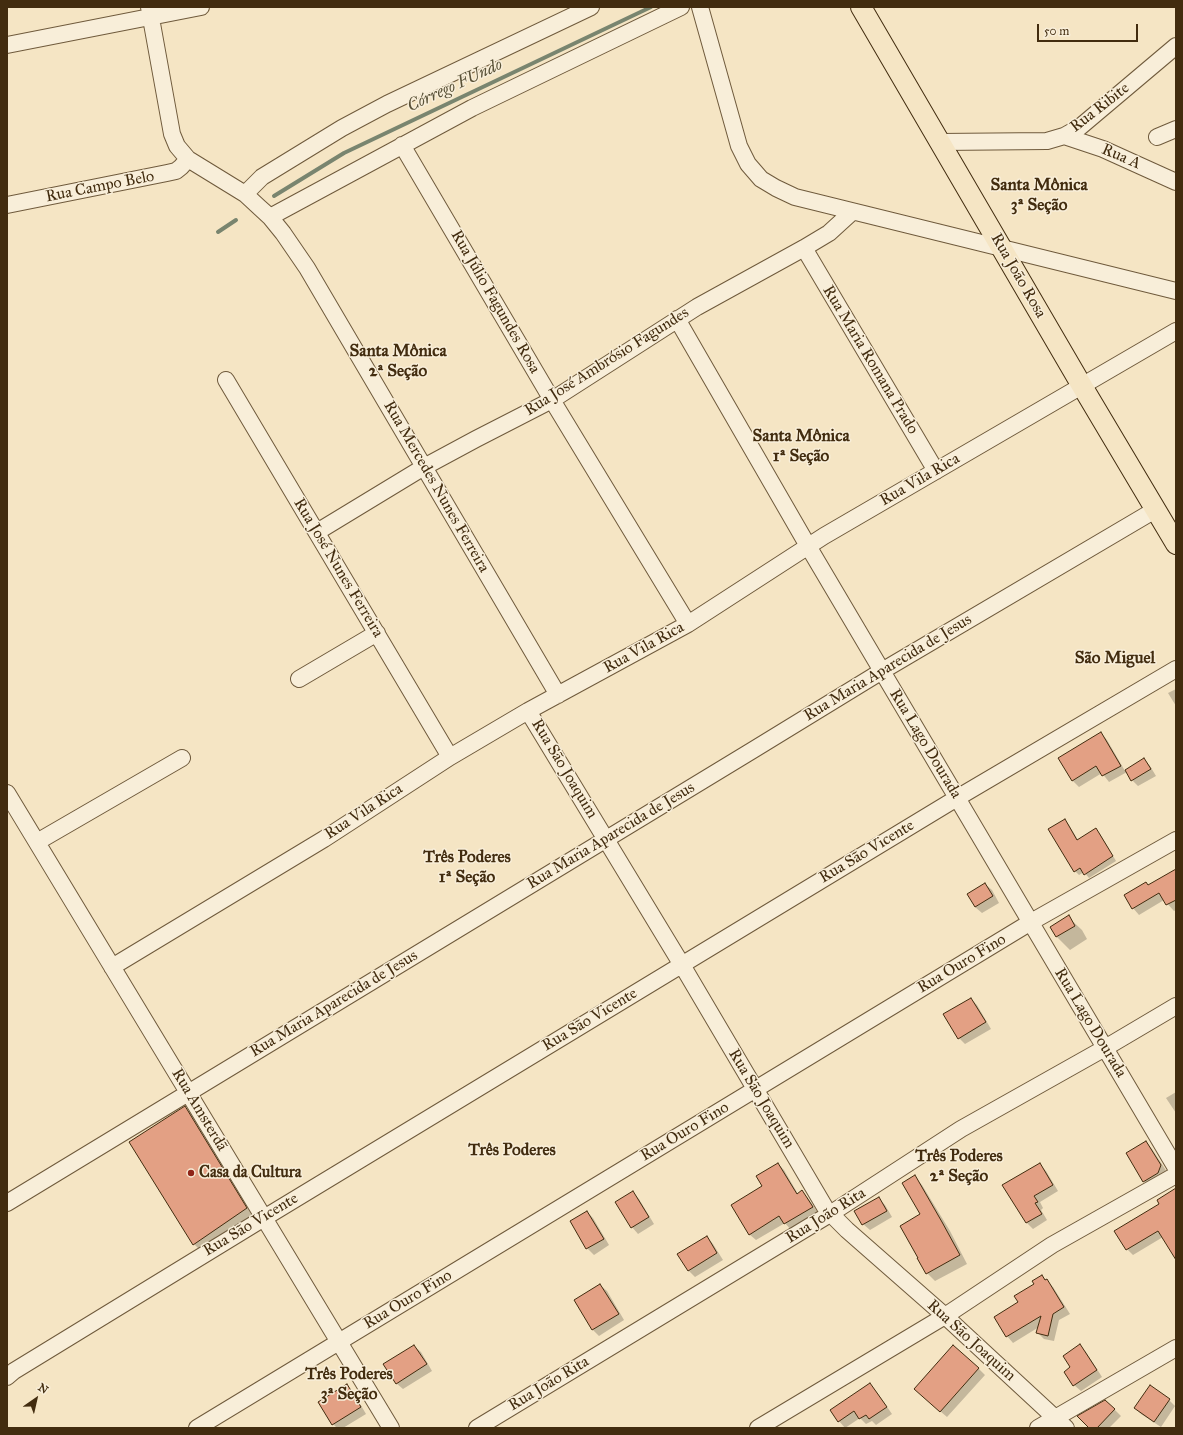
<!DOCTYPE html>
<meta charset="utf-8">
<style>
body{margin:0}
#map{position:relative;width:1183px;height:1435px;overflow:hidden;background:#f5e5c4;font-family:"IM FELL Great Primer",serif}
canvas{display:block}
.frame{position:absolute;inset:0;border:8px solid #422c0f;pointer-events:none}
.north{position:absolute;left:16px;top:1379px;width:40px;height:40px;-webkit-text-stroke:3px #f8eed9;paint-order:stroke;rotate:34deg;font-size:11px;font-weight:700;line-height:16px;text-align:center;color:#422c0f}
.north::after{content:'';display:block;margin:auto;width:14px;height:18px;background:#422c0f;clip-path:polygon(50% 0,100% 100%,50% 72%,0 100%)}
.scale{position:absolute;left:1037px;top:24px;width:101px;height:18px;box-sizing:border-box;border:2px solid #422c0f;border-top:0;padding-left:5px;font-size:12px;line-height:14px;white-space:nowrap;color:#422c0f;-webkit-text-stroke:3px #f8eed9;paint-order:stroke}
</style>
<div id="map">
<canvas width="1183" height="1435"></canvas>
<div class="frame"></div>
<div class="north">N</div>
<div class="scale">50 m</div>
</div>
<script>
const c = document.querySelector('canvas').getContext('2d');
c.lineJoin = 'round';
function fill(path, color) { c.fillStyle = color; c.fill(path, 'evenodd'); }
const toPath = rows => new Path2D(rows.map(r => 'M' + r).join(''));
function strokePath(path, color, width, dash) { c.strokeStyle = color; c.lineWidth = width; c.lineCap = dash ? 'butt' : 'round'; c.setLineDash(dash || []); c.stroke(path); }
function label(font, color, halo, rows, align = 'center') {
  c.font = font + ' "IM FELL Great Primer",serif'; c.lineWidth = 3; c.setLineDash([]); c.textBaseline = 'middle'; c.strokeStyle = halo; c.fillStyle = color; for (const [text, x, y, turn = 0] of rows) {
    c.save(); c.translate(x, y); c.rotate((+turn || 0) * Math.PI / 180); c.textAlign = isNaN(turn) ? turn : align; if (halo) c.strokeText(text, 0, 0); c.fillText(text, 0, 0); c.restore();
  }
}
fill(toPath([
 [1176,689,1176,706,1168,693],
 [1101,733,1107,740,1125,771,1144,759,1150,766,1156,776,1138,786,1132,780,1127,772,1109,782,1102,773,1079,787,1073,781,1059,758],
 [1065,820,1069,825,1078,840,1095,830,1100,834,1116,861,1089,878,1084,872,1079,875,1075,871],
 [1176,872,1176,910,1174,911,1164,900,1139,915,1133,908,1146,883,1149,886],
 [985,884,992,890,999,903,982,913,975,907],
 [1068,917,1082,930,1087,939,1070,950,1057,937,1051,927],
 [971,999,977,1005,991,1029,965,1044,959,1038],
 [1176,1092,1176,1113,1166,1098],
 [185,1107,198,1121,259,1222,207,1257,194,1244],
 [1146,1142,1152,1149,1167,1172,1150,1187,1144,1181],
 [778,1164,784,1170,798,1194,802,1192,808,1198,818,1213,791,1230,785,1223,756,1240,749,1234,764,1186],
 [1040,1165,1046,1171,1058,1191,1040,1202,1043,1208,1041,1210,1047,1220,1033,1229,1027,1223,1003,1186],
 [914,1177,922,1185,950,1231,967,1264,935,1281,927,1273,921,1214],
 [1176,1191,1176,1258,1163,1237,1133,1255,1127,1249],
 [632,1192,639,1199,654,1224,638,1234,632,1227],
 [878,1198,885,1205,892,1217,870,1230,863,1224],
 [587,1212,593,1218,609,1245,594,1255,587,1248,571,1221],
 [707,1237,713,1244,723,1260,695,1277,688,1270],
 [1042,1276,1053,1287,1070,1314,1059,1320,1054,1341,1044,1339,1038,1333,1039,1327,1013,1343,1007,1336,1019,1303],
 [600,1285,607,1291,624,1320,599,1336,593,1330],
 [414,1346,421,1352,432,1371,403,1389,396,1383],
 [1080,1346,1086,1352,1102,1377,1081,1391,1074,1385,1072,1368],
 [978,1368,985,1375,947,1417,921,1395],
 [870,1384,876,1391,892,1414,876,1425,872,1421,866,1424,860,1418,845,1428,839,1421,831,1410],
 [346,1385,353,1392,366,1414,343,1428,337,1428,333,1424],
 [1169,1400,1175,1406,1161,1427,1141,1414,1135,1408],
 [1114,1409,1121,1416,1109,1428,1090,1428]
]), '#0003');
strokePath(toPath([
 [274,196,344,153,651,7],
 [218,232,236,220]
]), '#79856f', 4);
const building = toPath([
 [1101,732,1121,766,1102,776,1096,766,1072,781,1058,758,1101,732],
 [1144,758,1151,769,1131,781,1125,770,1144,758],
 [1065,819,1077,840,1096,828,1113,856,1084,875,1080,868,1074,872,1048,829,1065,819],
 [1176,869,1176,900,1166,905,1159,893,1132,909,1124,895,1146,882,1148,885,1176,869],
 [985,883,993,896,975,907,967,894,985,883],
 [1069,915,1075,926,1056,937,1050,927,1069,915],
 [971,998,986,1022,958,1039,943,1014,971,998],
 [185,1106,247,1208,193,1245,129,1142,185,1106],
 [1146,1141,1161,1165,1158,1173,1143,1182,1126,1153,1146,1141],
 [778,1163,797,1194,802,1190,813,1207,784,1224,779,1216,749,1235,731,1205,762,1186,756,1176,778,1163],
 [1040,1163,1053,1185,1034,1196,1038,1202,1035,1203,1042,1214,1026,1223,1002,1185,1040,1163],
 [915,1175,942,1222,960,1255,926,1274,917,1258,918,1258,900,1226,920,1214,902,1183,915,1175],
 [1176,1188,1176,1260,1158,1231,1126,1250,1114,1231,1159,1204,1157,1200,1176,1188],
 [633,1191,649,1217,631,1228,615,1202,633,1191],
 [879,1197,887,1211,862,1225,854,1211,879,1197],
 [587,1211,604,1239,586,1249,570,1221,587,1211],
 [707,1236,717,1253,688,1271,677,1254,707,1236],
 [1042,1275,1045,1280,1047,1279,1064,1307,1053,1314,1048,1336,1036,1333,1041,1316,1006,1337,994,1317,1018,1302,1014,1296,1034,1284,1032,1281,1042,1275],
 [600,1284,619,1314,592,1330,574,1300,600,1284],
 [1080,1344,1097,1370,1073,1386,1064,1372,1070,1367,1063,1356,1080,1344],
 [414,1345,427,1364,396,1384,383,1364,414,1345],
 [953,1345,979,1368,940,1412,914,1389,953,1345],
 [870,1383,887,1407,869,1419,866,1415,859,1419,854,1411,838,1422,830,1410,870,1383],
 [347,1384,361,1407,332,1425,318,1402,347,1384],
 [1150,1385,1170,1399,1154,1422,1134,1408,1150,1385],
 [1105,1400,1115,1409,1097,1428,1089,1428,1077,1416,1105,1400]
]);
fill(building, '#e3a084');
strokePath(building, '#422c0f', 1);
const minor = toPath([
 [149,7,172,134,177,146,188,159,245,194,259,207,270,217,283,233,307,268,558,695],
 [700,7,739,146,748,164,761,179,776,188,795,197,1176,291],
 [7,45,201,7],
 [1064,136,1103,149,1176,182],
 [1157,137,1176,129],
 [940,142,1047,141,1064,136,1080,127,1176,46],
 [402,145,552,400,688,624],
 [245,194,262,177,342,128,387,104,591,7],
 [7,205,167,173,176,171,181,167,188,159],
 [270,217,472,108,681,7],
 [804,248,936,471],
 [677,319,808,546,1176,1168],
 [226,380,450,757],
 [317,532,424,467,476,439,552,400,697,307,804,248,829,233,852,212],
 [299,679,377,633],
 [528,711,682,965,826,1209,847,1230,945,1316,1066,1428],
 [7,793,391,1428],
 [37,842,182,758],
 [112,967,324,839,450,757,528,711,688,624,824,536,1176,331],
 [7,1203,753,750,882,671,1155,510],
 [7,1377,14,1371,264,1218,957,798,1176,669],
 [197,1428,1031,922,1176,840],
 [477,1428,830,1214,961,1129,1105,1048,1176,1006],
 [758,1428,945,1316,1052,1245,1176,1175],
 [1038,1428,1176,1348]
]);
const major = toPath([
 [861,7,1082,386,1176,544]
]);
strokePath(minor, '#6f5a3c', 18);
strokePath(major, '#422c0f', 22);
strokePath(minor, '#f8eed9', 16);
strokePath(major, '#f5e5c4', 20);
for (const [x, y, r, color] of [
 [191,1173,4,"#8f2418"]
]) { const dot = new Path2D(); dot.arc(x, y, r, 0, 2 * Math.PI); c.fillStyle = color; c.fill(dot); strokePath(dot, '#f8eed9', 1.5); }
label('16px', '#422c0f', '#f8eed9', [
 ["Rua Ribite",1100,108,-38],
 ["Rua A",1121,157,23],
 ["Rua Campo Belo",100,187,-11],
 ["Rua João Rosa",1018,276,60],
 ["Rua Júlio Fagundes Rosa",495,302,60],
 ["Rua Maria Romana Prado",870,360,59],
 ["Rua José Ambrósio Fagundes",607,362,-32],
 ["Rua Vila Rica",920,480,-30],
 ["Rua Mercedes Nunes Ferreira",436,487,60],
 ["Rua José Nunes Ferreira",338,568,59],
 ["Rua Vila Rica",644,648,-29],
 ["Rua Maria Aparecida de Jesus",888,668,-31],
 ["Rua Lago Dourada",925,744,59],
 ["Rua São Joaquim",564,769,59],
 ["Rua Vila Rica",364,812,-33],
 ["Rua Maria Aparecida de Jesus",611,836,-31],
 ["Rua São Vicente",867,852,-31],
 ["Rua Ouro Fino",962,964,-31],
 ["Rua Maria Aparecida de Jesus",334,1004,-31],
 ["Rua São Vicente",590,1020,-31],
 ["Rua Lago Dourada",1090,1023,59],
 ["Rua São Joaquim",761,1099,59],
 ["Rua Amsterdã",199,1110,59],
 ["Rua Ouro Fino",685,1132,-31],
 ["Rua João Rita",826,1216,-32],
 ["Rua São Vicente",251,1225,-31],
 ["Rua Ouro Fino",408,1300,-31],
 ["Rua São Joaquim",971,1341,42],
 ["Rua João Rita",549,1384,-31]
]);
label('bold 16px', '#422c0f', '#f8eed9', [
 ["Casa da Cultura",199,1173]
], 'left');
label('italic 17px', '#595137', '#f8eed9', [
 ["Córrego FUndo",455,86,-25]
]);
label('bold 17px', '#422c0f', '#f8eed9', [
 ["Santa Mônica",1039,186],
 ["3ª Seção",1039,206],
 ["Santa Mônica",398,352],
 ["2ª Seção",398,372],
 ["Santa Mônica",801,437],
 ["1ª Seção",801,457],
 ["São Miguel",1115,659],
 ["Três Poderes",467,858],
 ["1ª Seção",467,878],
 ["Três Poderes",512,1151],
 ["Três Poderes",959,1157],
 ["2ª Seção",959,1177],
 ["Três Poderes",349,1375],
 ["3ª Seção",349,1395]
]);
</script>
